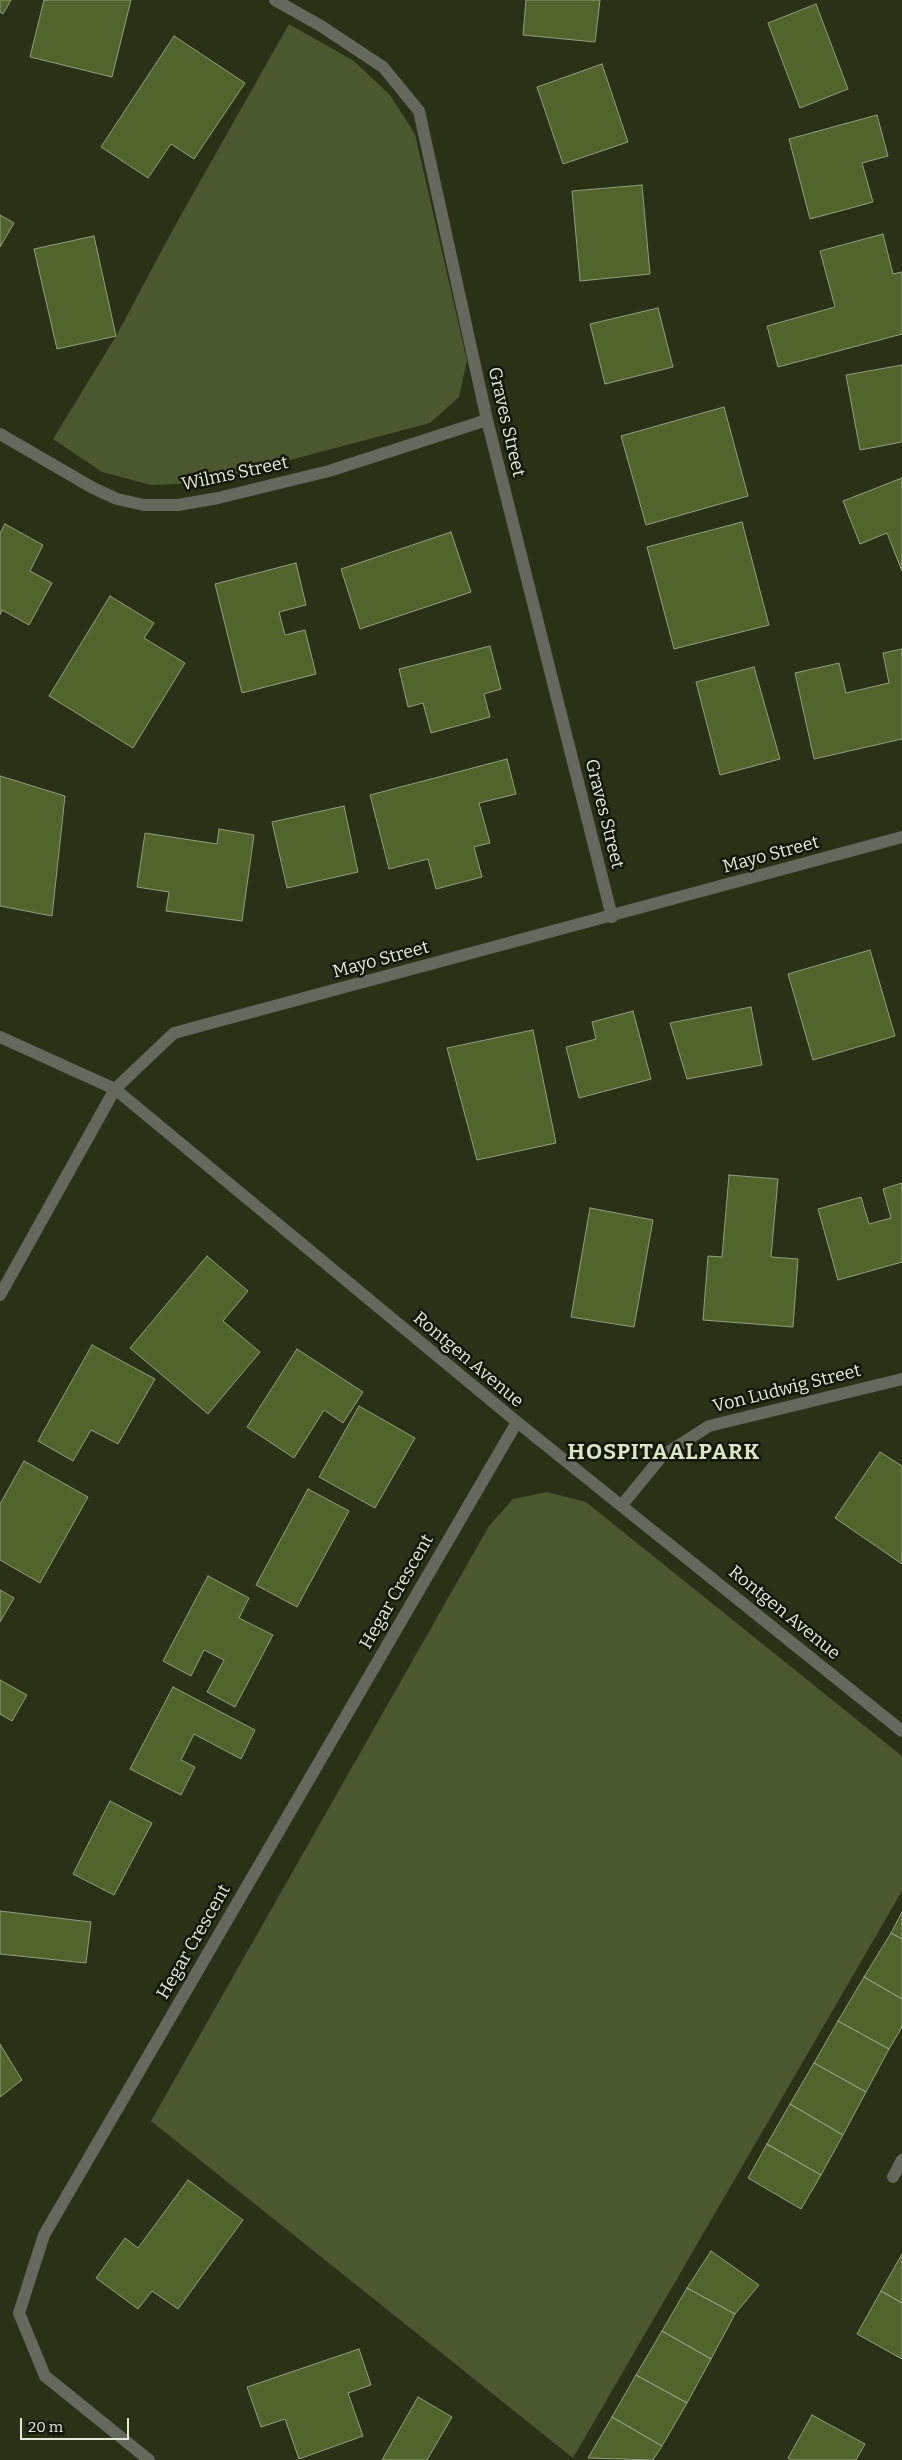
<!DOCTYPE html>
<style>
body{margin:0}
#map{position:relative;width:902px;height:2460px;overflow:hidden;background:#293117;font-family:Bitter,serif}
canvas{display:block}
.scale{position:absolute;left:20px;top:2418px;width:109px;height:22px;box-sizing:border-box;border:2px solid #e3e9d9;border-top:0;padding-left:6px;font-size:15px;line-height:18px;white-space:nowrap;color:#e3e9d9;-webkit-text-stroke:4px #14180c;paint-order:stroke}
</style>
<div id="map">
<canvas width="902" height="2460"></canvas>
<div class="scale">20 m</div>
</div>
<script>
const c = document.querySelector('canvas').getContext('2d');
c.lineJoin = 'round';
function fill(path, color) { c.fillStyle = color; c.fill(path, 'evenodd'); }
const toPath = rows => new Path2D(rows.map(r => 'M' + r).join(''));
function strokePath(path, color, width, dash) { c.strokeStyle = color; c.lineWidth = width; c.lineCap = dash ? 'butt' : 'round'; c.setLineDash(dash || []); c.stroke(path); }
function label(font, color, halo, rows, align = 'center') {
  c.font = font + ' Bitter,serif'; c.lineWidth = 5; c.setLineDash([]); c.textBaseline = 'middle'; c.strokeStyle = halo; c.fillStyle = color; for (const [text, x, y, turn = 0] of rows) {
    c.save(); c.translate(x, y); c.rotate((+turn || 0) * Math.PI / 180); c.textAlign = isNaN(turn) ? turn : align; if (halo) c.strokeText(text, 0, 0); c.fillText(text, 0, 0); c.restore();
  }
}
fill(toPath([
 [289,24,354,61,390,95,415,134,467,361,459,397,430,423,203,483,151,485,102,472,53,439,116,336,177,222],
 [547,1492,586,1502,902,1756,902,1891,573,2458,151,2121,489,1526,513,1499]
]), '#4a572f');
const building = toPath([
 [0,0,11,0,3,14,0,12,0,0],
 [44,0,131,0,112,77,30,57,44,0],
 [526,0,600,0,595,42,523,35,526,0],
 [816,4,848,89,800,108,768,23,816,4],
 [174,36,245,83,194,159,171,144,148,178,101,147,174,36],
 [602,64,628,142,563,164,537,87,602,64],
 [877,115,888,156,862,163,873,202,810,219,789,139,877,115],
 [642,185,650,274,580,281,572,191,642,185],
 [0,215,14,223,0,247,0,215],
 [883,234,893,274,902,272,902,334,778,367,767,326,835,307,820,251,883,234],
 [94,236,116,336,57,349,34,249,94,236],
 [658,308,673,367,605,384,590,324,658,308],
 [902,365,902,442,860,450,846,375,902,365],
 [724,407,748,496,646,525,621,436,724,407],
 [902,478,902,571,887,533,860,544,843,501,902,478],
 [742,522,769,625,674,649,647,547,742,522],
 [5,524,43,545,30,571,52,583,29,625,2,610,0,615,0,533,5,524],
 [451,532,471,592,360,629,341,569,451,532],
 [296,563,306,605,279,612,285,635,305,630,316,674,242,693,215,584,296,563],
 [110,596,154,623,144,638,185,663,133,748,49,696,110,596],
 [490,646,501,689,484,694,490,717,431,733,423,703,408,707,399,669,490,646],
 [902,649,902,739,814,759,795,673,839,663,846,693,889,683,883,653,902,649],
 [754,667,780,759,720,775,696,682,754,667],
 [507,759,516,794,479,803,490,843,474,847,482,877,436,889,428,859,389,869,370,795,507,759],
 [0,776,65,796,52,916,0,906,0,776],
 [344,806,358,872,287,888,272,822,344,806],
 [219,829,254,835,242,921,166,911,169,892,137,887,145,833,217,844,219,829],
 [870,950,895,1036,813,1060,788,974,870,950],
 [751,1007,762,1065,687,1079,670,1023,751,1007],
 [633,1011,651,1079,579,1098,566,1047,596,1039,592,1022,633,1011],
 [533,1030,556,1143,477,1160,447,1048,533,1030],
 [729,1175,778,1179,771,1257,798,1259,793,1327,703,1320,708,1256,722,1257,729,1175],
 [902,1183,902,1262,838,1280,818,1209,861,1197,869,1224,891,1218,883,1189,902,1183],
 [590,1208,653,1220,634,1327,571,1317,590,1208],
 [207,1256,248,1291,223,1321,260,1352,208,1414,130,1348,207,1256],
 [92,1345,155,1379,118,1444,91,1430,73,1461,38,1441,92,1345],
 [297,1349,363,1392,343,1423,324,1410,294,1458,247,1427,297,1349],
 [359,1406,415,1438,375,1508,319,1477,359,1406],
 [880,1452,902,1466,902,1564,835,1518,880,1452],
 [24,1461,88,1497,40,1583,0,1560,0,1504,24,1461],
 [308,1489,349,1511,297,1607,256,1585,308,1489],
 [208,1576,249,1598,239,1618,273,1635,235,1707,207,1692,224,1660,204,1650,191,1676,163,1661,208,1576],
 [0,1590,14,1598,0,1622,0,1590],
 [0,1680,27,1695,12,1721,0,1714,0,1680],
 [173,1687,255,1730,241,1759,194,1734,181,1760,195,1767,181,1795,130,1769,173,1687],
 [110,1801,152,1823,114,1895,73,1874,110,1801],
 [0,1911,91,1922,86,1963,0,1954,0,1911],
 [902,1912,902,1939,891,1933,902,1912],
 [891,1933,902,1939,902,1999,864,1977,891,1933],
 [864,1977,902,1999,902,2027,889,2049,838,2021,864,1977],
 [838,2021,889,2049,866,2092,814,2063,838,2021],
 [0,2044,22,2080,0,2097,0,2044],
 [814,2063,866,2092,843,2135,790,2104,814,2063],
 [790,2104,843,2135,821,2175,767,2144,790,2104],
 [767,2144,821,2175,801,2209,748,2178,767,2144],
 [188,2180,243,2220,178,2309,152,2291,138,2309,96,2278,125,2238,138,2248,188,2180],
 [711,2251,759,2285,735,2314,687,2288,711,2251],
 [902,2254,902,2303,881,2291,902,2254],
 [687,2288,735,2314,711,2359,662,2331,687,2288],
 [881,2291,902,2303,902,2359,857,2334,881,2291],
 [662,2331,711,2359,687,2403,636,2375,662,2331],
 [359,2349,371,2385,348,2393,363,2436,299,2459,285,2419,261,2427,247,2387,359,2349],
 [636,2375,687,2403,662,2446,612,2417,636,2375],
 [418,2397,452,2417,427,2460,382,2460,418,2397],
 [812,2415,865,2444,856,2460,792,2460,788,2458,812,2415],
 [612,2417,662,2446,653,2460,588,2458,612,2417]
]);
fill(building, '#52632c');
strokePath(building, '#939e80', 1);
strokePath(toPath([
 [275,0,321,26,383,67,419,111,487,420,612,917],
 [0,434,93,488,117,499,144,505,178,505,218,498,329,471,487,420],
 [0,1037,115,1089,517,1422,902,1731],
 [0,1295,115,1089,174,1033,902,837],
 [622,1505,662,1456,709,1426,902,1379],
 [893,2177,902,2160],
 [149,2460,45,2376,19,2313,44,2235,517,1422]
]), '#65695d', 12);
label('18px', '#e3e9d9', '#14180c', [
 ["Graves Street",506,422,77],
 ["Wilms Street",235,474,-12],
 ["Graves Street",604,814,76],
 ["Mayo Street",771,855,-15],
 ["Mayo Street",381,960,-15],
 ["Rontgen Avenue",468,1360,40],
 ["Von Ludwig Street",787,1389,-14],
 ["Hegar Crescent",397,1592,-60],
 ["Rontgen Avenue",784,1613,39],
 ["Hegar Crescent",194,1942,-60]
]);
c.letterSpacing = '1px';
label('bold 22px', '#dae5c5', '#14180c', [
 ["HOSPITAALPARK",664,1453]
]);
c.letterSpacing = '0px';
</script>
